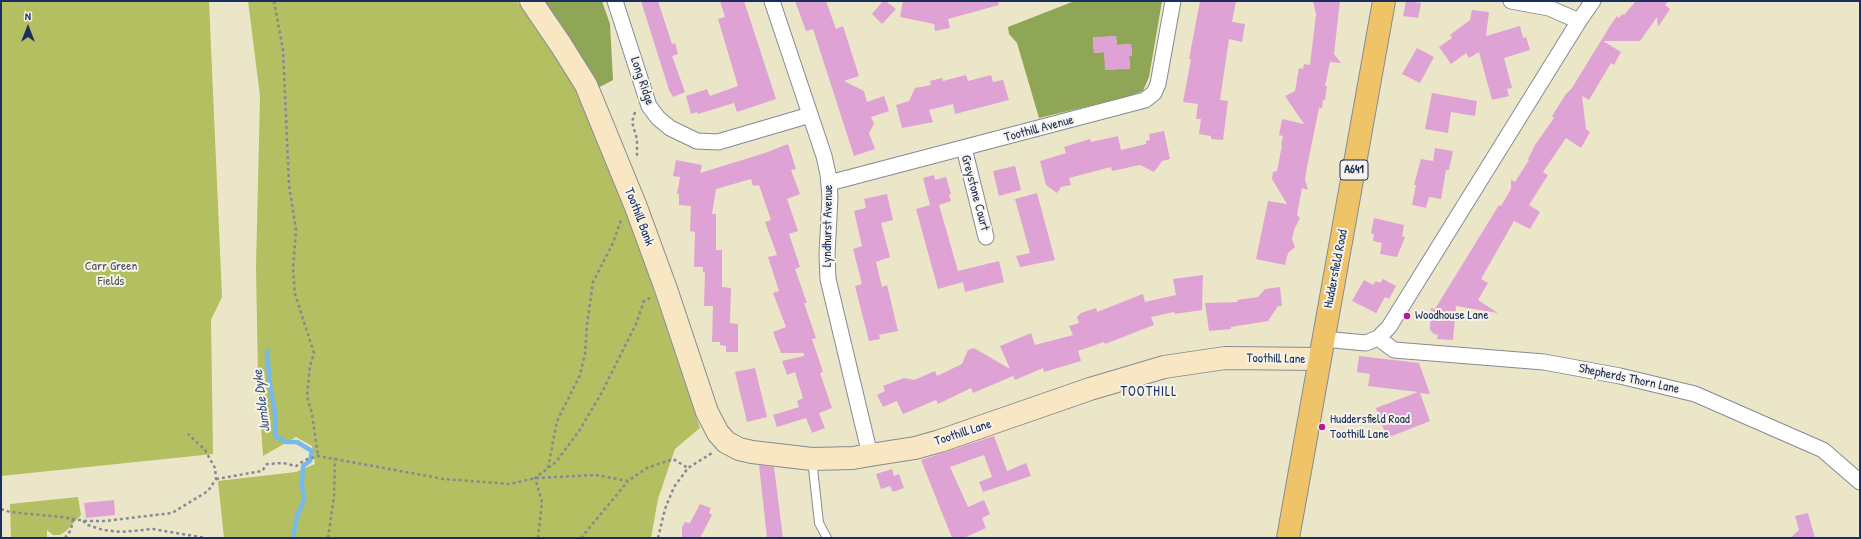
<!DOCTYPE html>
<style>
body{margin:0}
#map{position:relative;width:1861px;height:539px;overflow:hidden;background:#ece6c9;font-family:"Patrick Hand",sans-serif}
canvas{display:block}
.frame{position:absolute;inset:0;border:2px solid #1b2f5e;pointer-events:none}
.north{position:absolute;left:8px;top:8px;width:40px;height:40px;-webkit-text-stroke:3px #f7f3e8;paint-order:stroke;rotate:0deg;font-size:11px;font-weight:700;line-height:16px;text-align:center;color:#1b2f5e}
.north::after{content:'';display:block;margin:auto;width:14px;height:18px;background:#1b2f5e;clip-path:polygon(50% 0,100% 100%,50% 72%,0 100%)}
</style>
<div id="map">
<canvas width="1861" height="539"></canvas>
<div class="frame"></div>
<div class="north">N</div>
</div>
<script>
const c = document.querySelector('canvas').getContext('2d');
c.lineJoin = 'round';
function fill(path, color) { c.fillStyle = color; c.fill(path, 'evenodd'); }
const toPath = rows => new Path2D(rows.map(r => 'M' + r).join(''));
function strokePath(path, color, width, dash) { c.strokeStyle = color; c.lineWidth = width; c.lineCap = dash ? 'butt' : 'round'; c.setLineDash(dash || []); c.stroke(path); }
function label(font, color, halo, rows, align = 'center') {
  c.font = font + ' "Patrick Hand",sans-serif'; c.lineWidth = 4; c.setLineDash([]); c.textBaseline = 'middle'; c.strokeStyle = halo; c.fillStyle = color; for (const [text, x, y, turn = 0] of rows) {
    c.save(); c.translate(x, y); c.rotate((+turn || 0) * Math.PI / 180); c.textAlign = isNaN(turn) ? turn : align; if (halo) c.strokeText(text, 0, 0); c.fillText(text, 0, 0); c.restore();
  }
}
fill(toPath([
 [1,1,209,1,222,297,211,320,213,454,1,476],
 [248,1,517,1,580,90,632,225,700,428,675,449,658,499,651,538,224,538,218,481,296,472,315,464,312,446,296,437,263,456,258,380,256,266,260,96],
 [78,497,81,515,66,531,60,535,53,535,47,530,47,538,11,538,10,504]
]), '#b3bf60');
fill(toPath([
 [542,1,602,1,610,24,613,80,596,89],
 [1080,1,1162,1,1149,77,1143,91,1127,97,1039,118,1017,43,1009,34,1008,27,1072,2],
 [1116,36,1117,45,1131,44,1132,55,1129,56,1130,68,1106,70,1104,52,1094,53,1093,38]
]), '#8ea656');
strokePath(toPath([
 [267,351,270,386,275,412,275,436,286,442,297,442,312,451,310,461,303,466,302,485,304,500,297,516,293,538]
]), '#75baec', 4.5);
fill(toPath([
 [641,1,658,1,672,44,675,43,678,54,672,56,685,92,673,97,669,90],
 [720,1,744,1,776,99,737,112,734,103,698,114,697,112,691,114,686,96,707,89,710,96,738,86,718,19,725,17],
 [795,1,826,1,836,29,843,26,859,76,844,81,864,91,867,102,884,96,889,111,871,117,874,124,869,133,875,149,854,156,813,29,806,31],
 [883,1,886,1,896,9,882,24,872,14],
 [903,1,998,1,999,5,948,19,950,28,935,31,934,24,900,17],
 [1200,1,1236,1,1232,22,1245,24,1242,42,1229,39,1220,100,1228,101,1223,140,1211,139,1211,136,1199,134,1201,119,1196,119,1198,104,1183,102,1191,59,1189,59],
 [1313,1,1340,1,1334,54,1341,63,1330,62,1325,86,1327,86,1325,100,1323,100,1322,108,1319,108,1307,167,1305,180,1308,190,1302,188,1297,215,1300,218,1294,230,1292,239,1295,247,1288,253,1285,265,1256,259,1268,201,1287,204,1272,179,1273,172,1277,171,1282,145,1281,145,1283,136,1279,135,1282,119,1304,124,1285,96,1295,91,1299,68,1303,69,1304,64,1310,65,1316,14],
 [1406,1,1421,3,1418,18,1403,16],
 [1636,1,1668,1,1665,5,1670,9,1658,27,1657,17,1640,41,1603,41,1621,52,1614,65,1611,63,1589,100,1582,96,1586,129,1590,132,1581,148,1566,138,1543,172,1548,175,1529,205,1540,212,1530,229,1514,221,1481,279,1488,283,1478,300,1498,313,1456,306,1453,340,1437,339,1438,335,1434,334,1430,330,1431,308,1435,309,1499,205,1501,206,1511,189,1511,180,1515,182,1529,160,1528,159,1535,145,1554,118,1552,116,1566,94,1572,88,1610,26,1617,16,1619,18,1622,14,1624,15],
 [1472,10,1489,12,1486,36,1520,26,1523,38,1526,37,1530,50,1504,58,1512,88,1507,89,1509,96,1492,100,1479,52,1469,58,1466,53,1451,64,1439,47,1452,38,1450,35,1470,20],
 [1116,36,1117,45,1131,44,1132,56,1129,56,1130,69,1105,70,1104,52,1094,53,1093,37],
 [1417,48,1434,57,1420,83,1402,74],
 [966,75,968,81,991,75,993,82,1003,80,1009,100,955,114,953,104,929,110,933,122,902,128,896,105,909,101,915,88,931,85,930,81,942,78,943,81],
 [1432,93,1477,101,1475,116,1451,112,1448,133,1425,129],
 [1164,131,1170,159,1162,161,1154,172,1140,165,1112,171,1111,167,1069,178,1071,185,1061,187,1057,193,1046,185,1040,161,1066,153,1064,147,1090,139,1091,142,1118,136,1121,150,1146,144,1146,141,1150,140,1149,134],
 [788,144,796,169,791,170,800,194,787,199,798,231,789,234,800,267,795,269,807,303,804,303,816,338,812,339,823,372,820,373,832,408,819,413,825,428,812,433,806,418,777,427,773,415,799,407,797,401,803,398,795,372,787,375,782,361,804,356,804,353,781,353,773,332,786,327,773,293,779,291,768,257,777,255,765,222,771,220,759,185,753,186,751,179,716,189,712,214,716,214,716,250,722,250,722,287,731,288,730,323,738,324,738,352,726,352,726,346,720,345,720,342,712,342,713,306,704,306,705,272,703,272,703,267,694,267,695,232,690,231,691,206,679,205,679,194,677,194,680,177,673,176,676,160,702,165,700,173,765,153],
 [1435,148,1453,151,1449,170,1446,170,1441,199,1429,197,1426,208,1412,205,1416,185,1414,185,1421,159,1433,161],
 [1015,166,1021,190,999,196,993,171],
 [934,175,935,180,946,177,951,194,949,195,951,201,939,205,958,271,999,261,1004,282,965,292,963,282,938,289,916,209,930,205,923,178],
 [1037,193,1055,260,1020,267,1016,256,1030,253,1015,199],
 [887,194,893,220,881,223,890,257,876,262,882,287,887,285,898,331,879,335,880,339,869,341,855,286,862,284,853,249,862,246,854,211,866,208,864,199],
 [1374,218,1404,225,1402,236,1405,237,1397,257,1380,254,1382,243,1373,241,1374,234,1371,233],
 [1203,275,1202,310,1175,314,1174,312,1151,317,1154,325,1105,344,1104,342,1078,351,1081,361,1044,372,1043,368,1015,380,1013,376,973,393,971,388,938,404,936,400,903,414,897,401,883,407,877,395,885,391,883,386,904,378,914,380,935,371,937,376,962,364,968,350,974,348,1010,369,1000,346,1031,333,1035,345,1073,335,1069,326,1079,323,1077,317,1081,313,1096,308,1097,312,1143,294,1145,302,1176,295,1173,279],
 [1383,279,1396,286,1389,299,1385,297,1376,313,1352,301,1364,280,1373,285,1376,281,1380,283],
 [1280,287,1282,306,1278,306,1268,321,1231,327,1231,329,1209,331,1205,303,1238,302,1237,300,1258,297,1265,289],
 [1359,356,1419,363,1430,394,1420,393,1430,421,1387,438,1376,408,1418,392,1368,386,1370,374,1357,372],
 [755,368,767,417,747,422,735,372],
 [994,436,1007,471,1026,463,1031,476,983,492,979,482,992,477,984,455,950,467,968,507,984,500,990,514,982,518,986,528,964,538,952,538,921,460],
 [759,465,774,467,783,538,767,538],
 [892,469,894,476,899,474,904,488,893,492,890,486,881,489,876,474],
 [114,500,115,515,86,518,84,503],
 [700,504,711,508,709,513,712,515,700,538,682,538,682,527,685,522,690,523],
 [1808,513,1815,538,1790,538,1799,530,1795,516]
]), '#dea2d5');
const lane = toPath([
 [812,459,819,523,827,538]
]);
const street = toPath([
 [615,1,649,106,658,118,670,128,697,141,718,142,810,115],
 [772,1,824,156,828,174,830,197,827,254,828,279,870,455],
 [1511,1,1549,8,1579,21],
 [964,148,986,237],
 [829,183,1145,100,1154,93,1158,84,1173,1],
 [1378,338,1394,350,1544,362,1620,376,1695,394,1823,450,1860,482],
 [1323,339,1366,343,1378,338,1389,327,1579,21,1593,1]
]);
const secondary = toPath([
 [531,1,561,45,586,85,636,207,666,289,707,412,718,433,726,442,739,449,752,452,812,459,853,458,870,455,915,448,940,441,1090,389,1164,367,1225,358,1319,359]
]);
const primary = toPath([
 [1288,538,1384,1]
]);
strokePath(lane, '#848a94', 10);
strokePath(street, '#848a94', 17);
strokePath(secondary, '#848a94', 24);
strokePath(primary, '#848a94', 24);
strokePath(toPath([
 [274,1,283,50,289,185,296,230,293,269,295,294,314,353,310,366,307,396,312,414,318,456],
 [635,112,632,122,637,139,637,158],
 [548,468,557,421,580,375,585,354,587,325,593,282,613,243,621,220],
 [216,479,262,471,267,464,283,463,296,466,305,460,318,456,444,479,510,484,535,478,596,475,628,481,647,468,673,459,688,468],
 [1,509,10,512,61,517,86,521,105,521,172,513,208,491,216,479,215,468,205,450,188,434],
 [83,521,88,525,103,530,121,532,153,529,206,538],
 [65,538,71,530,73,519],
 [328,538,334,497,335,458],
 [538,538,542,502,535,478,556,462,579,431,601,394,636,324,644,301,650,298],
 [581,538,628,481],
 [658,538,665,509,674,487,688,468,712,453]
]), '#848a94', 2.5, [3, 3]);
strokePath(lane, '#fff', 8);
strokePath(street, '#fff', 15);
strokePath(secondary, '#f9e7c3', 22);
strokePath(primary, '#efc469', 22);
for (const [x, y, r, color] of [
 [1407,316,4,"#b5179e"],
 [1322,427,4,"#b5179e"]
]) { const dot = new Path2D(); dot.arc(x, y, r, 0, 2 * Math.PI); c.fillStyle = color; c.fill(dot); strokePath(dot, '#f7f3e8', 1.5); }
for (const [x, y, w] of [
 [1354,170,28]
]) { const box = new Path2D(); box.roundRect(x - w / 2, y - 10, w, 20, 3); c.fillStyle = '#f7f3e8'; c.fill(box); strokePath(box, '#1b2f5e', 1); }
label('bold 12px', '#1b2f5e', null, [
 ["A641",1354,170]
]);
label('13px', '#1b2f5e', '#f7f3e8', [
 ["Long Ridge",642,81,71],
 ["Toothill Avenue",1039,129,-15],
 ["Greystone Court",975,193,75],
 ["Toothill Bank",639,217,69],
 ["Lyndhurst Avenue",828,226,-89],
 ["Huddersfield Road",1336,269,-79],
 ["Toothill Lane",1276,359,1],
 ["Shepherds Thorn Lane",1629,379,12],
 ["Toothill Lane",963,433,-18]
]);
label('13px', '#495a5f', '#f7f3e8', [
 ["Carr Green",111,267],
 ["Fields",111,282]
]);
label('13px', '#1b2f5e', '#f7f3e8', [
 ["Woodhouse Lane",1415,316],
 ["Huddersfield Road",1330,420],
 ["Toothill Lane",1330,435]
], 'left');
c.letterSpacing = '1px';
label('14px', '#1b2f5e', '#f7f3e8', [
 ["TOOTHILL",1149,392]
]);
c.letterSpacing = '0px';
label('italic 14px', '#325282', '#f7f3e8', [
 ["Jumble Dyke",262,401,-97]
]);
</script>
